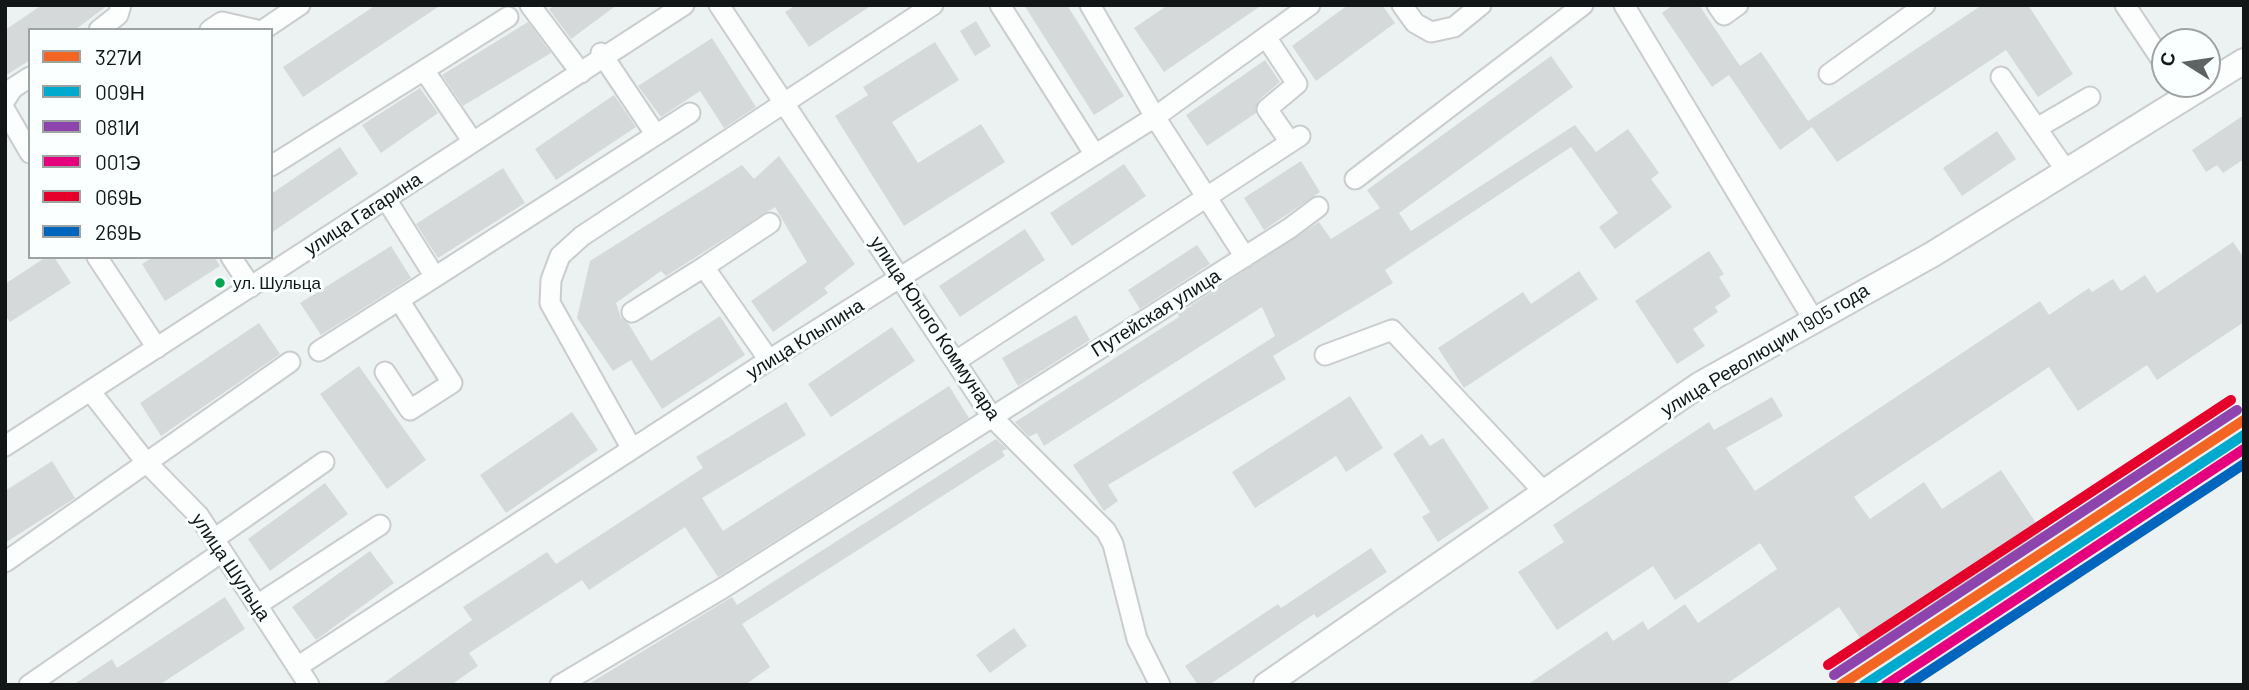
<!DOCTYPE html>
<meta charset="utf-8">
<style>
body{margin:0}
#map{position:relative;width:2249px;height:690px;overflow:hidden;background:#ecf1f1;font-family:Barlow,sans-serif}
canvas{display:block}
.frame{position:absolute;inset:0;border:7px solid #131616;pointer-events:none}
.legend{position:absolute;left:28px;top:28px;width:245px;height:231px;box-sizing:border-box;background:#faffff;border:2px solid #9ea2a2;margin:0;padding:9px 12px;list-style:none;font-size:21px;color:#131616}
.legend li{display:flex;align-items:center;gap:14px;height:35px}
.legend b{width:35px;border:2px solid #9ea2a2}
.north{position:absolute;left:2151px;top:28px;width:70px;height:70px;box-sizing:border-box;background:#faffff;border:2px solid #9ea2a2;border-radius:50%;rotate:282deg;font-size:19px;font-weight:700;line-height:28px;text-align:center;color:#131616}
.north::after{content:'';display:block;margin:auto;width:24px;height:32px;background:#5f6363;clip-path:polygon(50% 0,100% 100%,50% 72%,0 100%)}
</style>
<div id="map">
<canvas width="2249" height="690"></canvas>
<div class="frame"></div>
<ul class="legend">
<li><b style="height:9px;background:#f26522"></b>327И</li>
<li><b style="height:9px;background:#00a9ce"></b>009Н</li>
<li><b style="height:9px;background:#8e44ad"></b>081И</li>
<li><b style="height:9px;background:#e5007d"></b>001Э</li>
<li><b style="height:9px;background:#e4002b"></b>069Ь</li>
<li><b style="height:9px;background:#0065bd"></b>269Ь</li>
</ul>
<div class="north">С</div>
</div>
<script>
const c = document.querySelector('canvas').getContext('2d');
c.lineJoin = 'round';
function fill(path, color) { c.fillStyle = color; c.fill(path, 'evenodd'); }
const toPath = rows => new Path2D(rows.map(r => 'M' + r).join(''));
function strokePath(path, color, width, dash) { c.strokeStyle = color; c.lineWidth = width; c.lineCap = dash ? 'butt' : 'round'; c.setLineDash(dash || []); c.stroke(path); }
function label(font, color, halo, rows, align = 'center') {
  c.font = font + ' Barlow,sans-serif'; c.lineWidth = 6; c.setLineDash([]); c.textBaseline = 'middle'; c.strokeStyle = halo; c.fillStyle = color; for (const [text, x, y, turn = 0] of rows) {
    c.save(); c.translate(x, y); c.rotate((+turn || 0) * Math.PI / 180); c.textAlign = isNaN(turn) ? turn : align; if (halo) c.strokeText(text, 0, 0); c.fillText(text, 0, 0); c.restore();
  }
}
fill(toPath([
 [42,5,108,5,75,30,30,30,30,60,5,76,5,30],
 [376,5,441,5,303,97,283,67],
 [555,5,617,5,571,39,549,9],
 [796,5,872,5,809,47,785,12],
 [1024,5,1067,5,1124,96,1094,115],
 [1168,5,1262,5,1164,72,1134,28],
 [1348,5,1382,5,1395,23,1316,81,1292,46],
 [1673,5,1699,5,1740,66,1761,52,1808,121,1982,5,2028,5,2073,74,2038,97,2006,50,1837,162,1810,124,1812,127,1780,150,1729,75,1712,87,1662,13],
 [976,21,991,46,975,56,960,31],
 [528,22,551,53,463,106,442,75],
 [712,38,756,107,724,128,700,91,661,117,638,86],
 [935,42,959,80,892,122,918,163,981,124,1005,162,904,226,835,116,868,95,863,87],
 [1551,56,1573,87,1399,213,1411,231,1575,125,1596,152,1628,129,1659,173,1651,179,1672,207,1615,249,1599,227,1618,213,1571,147,1385,270,1393,283,1273,356,1286,379,1108,485,1118,501,1104,511,1073,465,1275,336,1262,307,1044,446,1037,433,1029,437,1015,422,1179,317,1178,314,1319,222,1331,239,1380,208,1367,190],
 [1265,60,1280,82,1259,100,1256,113,1207,146,1186,115],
 [420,88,438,113,381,153,362,125],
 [614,95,636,127,556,180,535,149],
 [2244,115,2244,159,2223,173,2217,165,2206,172,2192,150],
 [1997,131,2016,159,1962,196,1943,168],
 [340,147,358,174,271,233,271,194],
 [779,156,855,264,824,288,828,293,773,332,751,301,807,262,775,207,666,276,661,271,616,303,621,318,628,323,651,361,720,316,745,355,662,409,631,360,613,371,577,318,590,261,742,165,754,179],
 [1301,161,1320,192,1264,230,1244,198],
 [1124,164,1146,196,1072,246,1050,213],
 [503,168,525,203,438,258,416,224],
 [1025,229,1045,260,960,317,939,286],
 [2233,242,2244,258,2244,322,2157,380,2147,365,2078,411,2049,367,1854,497,1870,519,1924,482,1942,509,2001,470,2042,532,1868,650,1839,607,1725,685,1527,685,1607,631,1613,641,1643,621,1648,630,1685,604,1698,623,1777,569,1760,543,1675,600,1653,566,1557,630,1518,572,1564,542,1553,525,1709,422,1714,430,1772,397,1783,416,1726,448,1755,491,2040,301,2049,315,2089,288,2092,292,2113,279,2121,291,2145,275,2157,293],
 [1197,245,1210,264,1140,309,1128,290],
 [391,246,411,278,321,335,300,303],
 [1709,251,1724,274,1719,277,1731,296,1715,307,1718,312,1693,329,1705,346,1677,364,1635,301],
 [46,257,54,257,71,283,10,322,5,315,5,284],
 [153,257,214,257,220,266,165,301,142,264],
 [1579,271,1598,299,1464,388,1438,348,1523,292,1531,304],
 [1076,315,1090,340,1018,386,1002,358],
 [259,323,280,354,161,436,140,403],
 [892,327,915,361,831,417,808,384],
 [359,366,426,460,387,489,320,394],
 [949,386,969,418,718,577,685,527,589,590,582,580,469,653,478,666,451,685,381,685,472,620,463,607,547,552,556,564,703,468,696,457,786,402,806,435,702,498,723,531],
 [1350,396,1383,448,1346,472,1336,456,1255,508,1232,472],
 [572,412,598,450,506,513,480,475],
 [1422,434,1430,446,1443,438,1489,508,1438,542,1422,517,1430,512,1393,454],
 [996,439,1007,449,1002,451,1005,456,742,624,770,667,745,685,587,685,732,597,737,605],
 [52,461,75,498,5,543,5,491],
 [325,483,348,514,270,571,248,539],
 [1371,548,1387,572,1317,618,1314,614,1209,685,1198,685,1185,666,1278,604,1281,608],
 [370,551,394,583,316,640,292,607],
 [225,597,245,629,159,685,73,685,112,659,117,668],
 [1014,628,1027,646,990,673,976,655]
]), '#d6d9da');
const minor = toPath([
 [530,5,581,73],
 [719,5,992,417,1106,531,1113,544,1137,639,1160,685],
 [1000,5,1095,155],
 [1090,5,1155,117,1245,257],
 [1402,5,1415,23,1431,32,1454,27,1481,5],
 [1624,5,1813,319],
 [1717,5,1724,15,1738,5],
 [2125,5,2165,65],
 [99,30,118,15,121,5],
 [210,30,222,22,257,30],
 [263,30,300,5],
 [1266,37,1297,84,1267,109,1290,142],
 [601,53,656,135],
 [424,70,508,17],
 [1829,74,1925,5],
 [2001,77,2067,172],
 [5,100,13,88,30,77],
 [5,110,30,153],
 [2037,128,2090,97],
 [271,166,424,70,473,142],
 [1355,179,1583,5],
 [386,199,435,277,690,113],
 [97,257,157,348],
 [231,257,251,287],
 [632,312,704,267],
 [319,351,435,277],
 [1325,355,1392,330,1544,492],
 [769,360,704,267,770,223],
 [956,361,1300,136],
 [385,372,410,410,452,383,399,300],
 [91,392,145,461,199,516,309,685],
 [5,446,684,5],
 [632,449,550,303,551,280,560,256,582,236,933,5],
 [214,539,324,462],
 [5,562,290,362],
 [257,605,380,525],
 [297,667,769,360,1155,117,1310,5],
 [29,685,222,552],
 [560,685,723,588,1290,228,1318,207]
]);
const major = toPath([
 [1266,685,1699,385,1933,254,2244,61]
]);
strokePath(minor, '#cacdcd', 23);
strokePath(major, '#cacdcd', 28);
strokePath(minor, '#fcfdfd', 19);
strokePath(major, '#fcfdfd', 24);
strokePath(toPath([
 [1841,685,2244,420]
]), '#f26522', 10);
strokePath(toPath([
 [1864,685,2244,435]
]), '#00a9ce', 10);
strokePath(toPath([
 [1834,675,2237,410]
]), '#8e44ad', 10);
strokePath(toPath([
 [1886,685,2244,449]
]), '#e5007d', 10);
strokePath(toPath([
 [1828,665,2231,400]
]), '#e4002b', 10);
strokePath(toPath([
 [1908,685,2244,464]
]), '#0065bd', 10);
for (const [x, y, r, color] of [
 [220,283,6,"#00a651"]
]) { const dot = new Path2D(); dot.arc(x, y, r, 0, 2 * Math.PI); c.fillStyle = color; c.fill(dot); strokePath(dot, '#faffff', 2.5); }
label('17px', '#131616', '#faffff', [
 ["ул. Шульца",233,283]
], 'left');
label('19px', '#131616', '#faffff', [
 ["улица Гагарина",363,214,-33],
 ["Путейская улица",1156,313,-32],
 ["улица Юного Коммунара",935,328,56],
 ["улица Клыпина",805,339,-32],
 ["улица Революции 1905 года",1765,350,-31],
 ["улица Шульца",231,567,56]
]);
</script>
